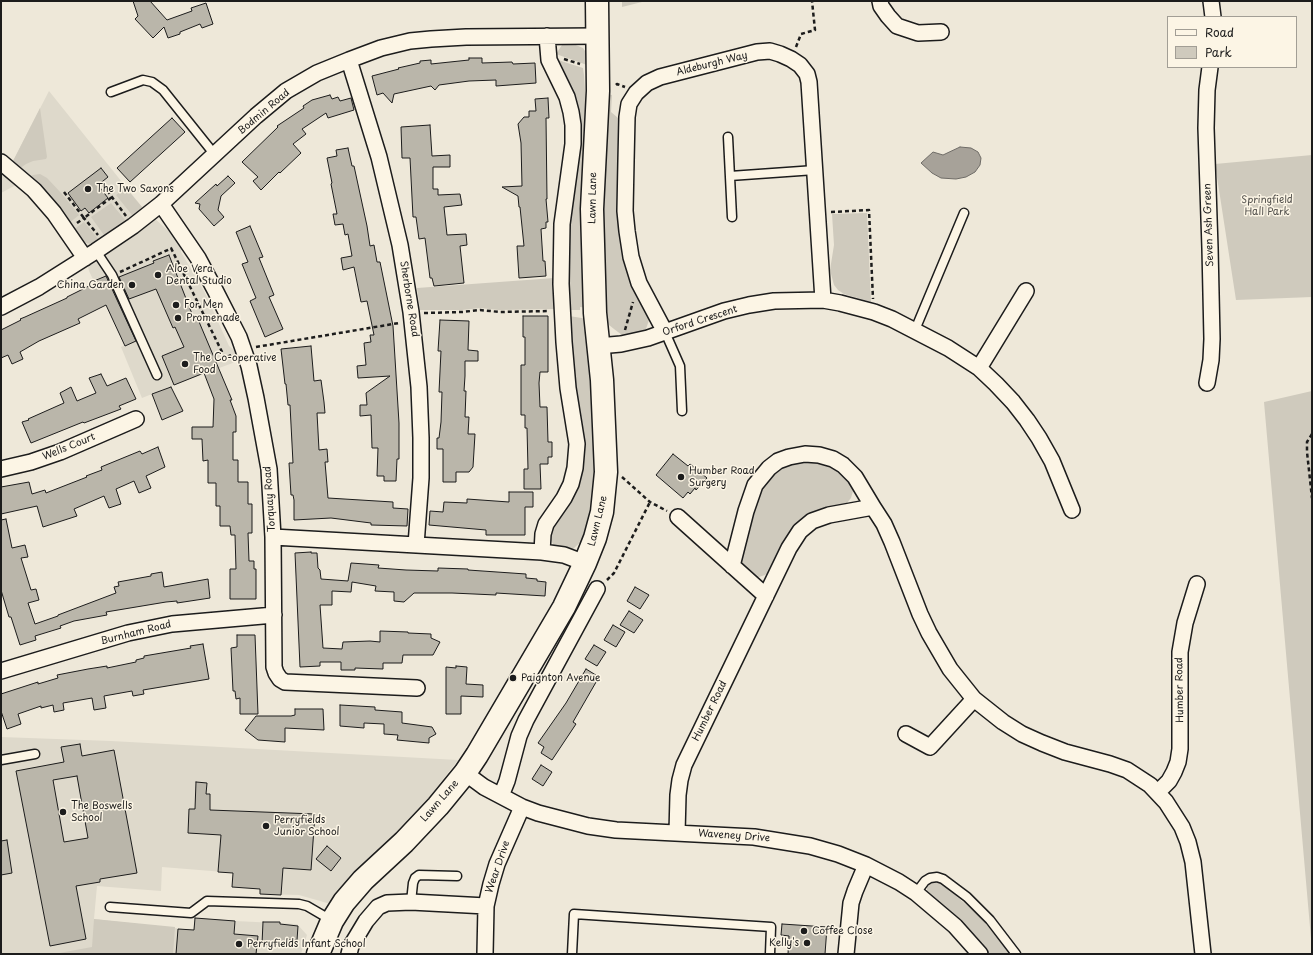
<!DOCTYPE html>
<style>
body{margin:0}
#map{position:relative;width:1313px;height:955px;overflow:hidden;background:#eee8d9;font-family:"Playpen Sans",sans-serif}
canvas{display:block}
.frame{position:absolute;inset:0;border:2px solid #1c1c1c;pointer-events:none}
.legend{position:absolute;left:1167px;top:16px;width:130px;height:52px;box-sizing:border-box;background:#fcf5e5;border:1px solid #a29e95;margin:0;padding:5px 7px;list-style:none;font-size:12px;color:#1c1c1c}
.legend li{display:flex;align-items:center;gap:8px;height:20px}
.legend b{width:20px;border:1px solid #a29e95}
</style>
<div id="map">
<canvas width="1313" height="955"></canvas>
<div class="frame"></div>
<ul class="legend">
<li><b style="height:5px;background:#fcf5e5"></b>Road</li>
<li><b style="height:11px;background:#cfcabd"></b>Park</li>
</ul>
</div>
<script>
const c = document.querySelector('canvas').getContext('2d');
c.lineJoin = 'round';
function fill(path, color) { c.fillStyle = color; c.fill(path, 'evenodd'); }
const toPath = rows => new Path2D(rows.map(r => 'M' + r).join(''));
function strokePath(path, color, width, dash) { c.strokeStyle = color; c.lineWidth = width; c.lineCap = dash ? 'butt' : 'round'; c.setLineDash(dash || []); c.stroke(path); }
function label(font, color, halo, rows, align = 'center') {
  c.font = font + ' "Playpen Sans",sans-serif'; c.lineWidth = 3; c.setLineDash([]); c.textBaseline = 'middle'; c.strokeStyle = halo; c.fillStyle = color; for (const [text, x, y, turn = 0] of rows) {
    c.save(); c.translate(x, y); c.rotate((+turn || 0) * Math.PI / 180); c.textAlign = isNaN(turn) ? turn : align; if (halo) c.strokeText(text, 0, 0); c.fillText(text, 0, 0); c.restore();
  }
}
fill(toPath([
 [49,91,142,207,176,238,181,246,181,252,205,293,229,346,234,350,238,361,187,380,142,398,121,347,125,345,89,271,82,241,12,163],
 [1,174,16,185,1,193],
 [1,737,111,741,458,760,427,800,334,905,299,895,260,894,261,875,162,867,161,891,97,886,94,919,193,930,195,918,235,921,297,924,307,935,301,954,1,954]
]), '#ded9cb');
fill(toPath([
 [622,1,646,1,622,7],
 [566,43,571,43,583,48,587,54,587,65,556,54,562,45],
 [555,59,583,68,584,75,586,105,588,308,580,307,580,310,569,310,568,295,567,240,574,171],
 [606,94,612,95,611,112,624,123,638,293,649,320,646,329,633,336,622,335,614,329,609,325,600,310],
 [40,108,47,157,46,159,33,161,26,164,19,169,12,163],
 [1312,155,1312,297,1236,300,1215,164],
 [40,174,47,178,62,194,79,215,68,224,29,177,33,175],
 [126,188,142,207,132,215,116,195],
 [111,203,125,220,104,235,91,217],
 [867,213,871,302,844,294,838,290,834,285,830,270,834,245,832,214],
 [84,222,99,240,91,244,83,242,73,230],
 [554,278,555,309,499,310,480,308,462,310,420,310,417,288],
 [569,316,588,319,598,481,585,538,573,549,568,551,558,548,554,546,551,540,552,530,555,523,569,504,583,460,584,433,574,376],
 [1312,391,1312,950,1264,402],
 [818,461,840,470,851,483,853,491,851,498,846,504,839,507,828,509,770,572,765,575,759,577,753,577,740,565,740,560,756,499,766,479,784,466,795,462],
 [938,881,946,887,979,916,997,937,1009,954,989,954,965,926,927,892,927,887,931,883],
 [94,919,175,927,173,954,54,954,92,947]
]), '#cfcabd');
const water = toPath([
 [960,147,971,148,978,152,981,158,980,165,975,172,966,177,956,179,941,178,932,173,921,163,933,152,943,155,960,147]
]);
fill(water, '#a7a299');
strokePath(water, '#6f6c67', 1);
const building = toPath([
 [133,1,150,1,167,20,192,11,191,8,206,3,213,24,202,28,200,24,180,32,180,34,168,38,164,27,153,38,135,19,138,16,133,1],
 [469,58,482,58,482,63,512,62,513,64,535,63,536,83,496,86,496,80,469,81,439,85,435,90,431,86,394,94,392,103,383,93,377,95,372,76,399,69,398,68,420,63,420,61,431,60,431,64,469,60,469,58],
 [330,95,332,99,338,97,340,101,351,98,354,110,328,118,326,113,302,129,306,134,293,144,301,153,280,173,279,172,261,190,253,181,258,177,242,162,278,127,277,126,304,108,303,106,312,100,330,95],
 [548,98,549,118,546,118,547,199,546,199,548,222,546,222,546,228,541,229,543,261,545,261,546,276,519,278,517,246,524,246,520,207,519,207,518,196,502,187,522,186,521,143,518,124,524,117,529,117,529,111,536,111,535,99,548,98],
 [172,118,185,132,130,182,117,168,172,118],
 [430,125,432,156,450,155,450,167,433,167,433,189,438,189,438,195,460,194,462,205,444,207,447,235,466,234,467,245,460,246,464,283,434,286,432,278,430,278,425,238,419,239,416,217,413,217,410,158,402,158,401,127,430,125],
 [348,148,352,166,354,166,367,226,370,246,374,245,377,262,380,262,393,326,399,423,399,459,397,459,396,481,384,481,384,476,377,476,378,448,372,448,371,415,360,416,360,405,367,405,366,393,390,376,358,378,357,366,366,365,364,343,371,342,370,335,374,335,367,301,361,302,354,267,343,270,341,258,352,256,348,234,345,235,343,224,335,225,333,214,337,214,331,184,332,183,327,158,337,156,336,150,348,148],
 [101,168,108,177,98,185,108,198,89,213,85,208,81,211,68,193,101,168],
 [228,176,235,183,221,196,218,210,224,217,214,226,199,209,200,204,195,203,216,184,217,186,228,176],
 [250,226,263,257,259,258,274,295,269,297,283,329,265,337,250,301,256,298,242,264,248,262,236,232,250,226],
 [169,255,194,319,197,317,232,400,230,400,236,416,236,432,233,432,233,460,238,460,238,482,248,482,248,504,252,504,252,533,248,533,249,561,254,561,254,569,256,569,256,599,230,599,230,569,236,569,235,535,231,535,230,526,220,526,220,506,216,506,216,483,208,483,208,460,203,461,202,439,192,439,192,427,213,427,214,399,204,373,174,385,162,356,184,347,175,327,173,328,156,289,129,299,119,277,154,263,153,261,169,255],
 [106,276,136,341,125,346,106,305,78,319,80,323,39,341,20,352,23,359,12,364,8,355,1,358,1,330,21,320,20,319,25,317,67,298,67,297,95,283,94,281,106,276],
 [523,316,548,316,548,372,540,372,539,383,540,407,547,407,548,442,552,442,552,457,548,457,548,464,540,464,541,489,524,489,524,469,528,469,527,428,525,428,525,415,521,415,521,365,525,365,525,337,523,337,523,316],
 [440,320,469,321,468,350,478,351,478,361,465,361,465,376,464,391,466,391,465,417,469,417,468,434,475,434,473,467,469,472,456,472,456,482,443,482,443,449,437,449,437,438,439,438,441,422,442,392,439,392,441,351,438,351,440,320],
 [311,346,314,381,321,380,324,402,325,413,317,413,319,450,327,449,328,462,325,462,328,498,393,502,393,508,408,509,407,526,371,525,371,523,331,518,294,520,294,500,293,495,291,495,289,463,293,463,290,405,288,405,286,384,285,384,281,349,311,346],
 [101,374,107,386,126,378,136,399,119,406,121,409,84,423,83,422,31,443,22,422,29,420,28,419,64,403,60,393,71,387,77,401,96,393,89,378,101,374],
 [171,387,183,411,162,420,152,394,171,387],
 [158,447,165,467,146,476,151,488,139,493,134,481,116,489,121,504,109,508,104,496,74,509,77,516,43,527,37,506,1,514,1,487,29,482,32,494,45,490,46,493,87,477,86,476,102,470,101,467,140,451,142,454,158,447],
 [673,454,688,466,690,464,707,478,696,490,695,488,690,494,688,492,683,498,656,475,673,454],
 [509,492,533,492,533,507,525,507,525,535,486,535,486,530,429,525,430,511,443,512,444,502,467,503,467,499,509,502,509,492],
 [6,519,12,548,25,545,28,557,21,558,31,590,36,589,39,600,28,603,35,624,58,616,58,615,116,593,114,587,119,586,118,582,151,576,151,574,162,572,164,587,208,579,210,598,177,603,177,601,166,602,106,612,107,615,74,621,60,626,61,628,35,636,36,640,20,645,11,617,9,617,1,590,1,520,6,519],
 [311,552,311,553,317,553,318,568,320,570,321,579,348,581,351,563,379,565,378,568,406,570,438,571,438,568,468,569,468,570,526,574,526,578,537,579,537,581,546,582,545,596,496,593,496,595,452,593,414,593,404,602,394,601,394,592,375,591,376,586,352,582,351,592,332,591,332,605,320,605,323,648,342,649,343,642,370,641,380,642,380,631,408,632,408,633,431,634,431,638,440,642,433,655,403,655,402,663,383,663,383,669,355,668,355,670,341,670,341,662,320,662,320,666,300,667,295,553,311,552],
 [635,587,649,595,640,609,627,601,635,587],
 [629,611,643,620,634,633,620,625,629,611],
 [613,625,625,632,616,647,604,640,613,625],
 [237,635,255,635,258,714,240,714,240,698,236,699,235,691,233,691,231,648,237,647,237,635],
 [203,644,209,679,143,690,144,694,133,696,132,691,104,696,106,708,94,710,92,698,63,703,64,710,54,712,53,705,41,708,41,706,18,714,21,724,7,729,1,711,1,694,38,682,38,684,58,678,57,675,88,669,107,666,107,668,136,662,136,660,144,658,144,656,191,648,190,646,203,644],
 [594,645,606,652,597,666,585,659,594,645],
 [456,666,467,667,466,684,483,685,483,697,461,696,461,714,446,714,446,667,456,668,456,666],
 [586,669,599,677,573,722,576,724,552,760,541,753,544,747,538,743,566,703,586,669],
 [340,705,375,707,375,710,402,712,402,723,432,727,436,734,429,738,429,743,397,740,398,735,384,734,384,724,364,723,364,728,340,726,340,705],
 [295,709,323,709,324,730,285,728,285,742,258,740,245,730,256,716,291,716,295,715,295,709],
 [80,744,82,756,114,750,137,873,100,879,100,882,76,886,86,939,50,946,16,771,64,762,61,747,80,744],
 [77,776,88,838,64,842,53,780,77,776],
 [541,765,552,772,543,786,532,779,541,765],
 [196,782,207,783,206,794,210,794,210,810,315,814,311,870,283,868,281,895,260,894,260,889,232,887,233,873,218,872,221,835,188,833,189,809,195,809,196,782],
 [7,840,12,873,1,875,1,841,7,840],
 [327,846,341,858,331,871,316,859,327,846],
 [195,918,235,921,234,934,258,936,256,954,176,954,178,929,194,930,195,918],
 [263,922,280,922,280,924,298,926,297,940,289,940,289,945,262,944,263,922],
 [782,924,827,927,825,954,788,954,789,936,781,935,782,924]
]);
fill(building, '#bab6aa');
strokePath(building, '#1c1c1c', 1);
const lane = toPath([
 [111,92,143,80,152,82,163,90,215,155],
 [728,137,732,217],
 [730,176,815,170],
 [96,251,112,275,157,375],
 [915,330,964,213],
 [665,332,680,366,682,411],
 [1,760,35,754],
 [916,893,925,881,930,878,937,877,943,879,967,897,990,920,1016,954],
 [411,902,413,883,415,878,419,875,457,876],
 [110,907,191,913,207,901,299,904,307,906,331,920],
 [572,954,574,914,771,927,770,954]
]);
const street = toPath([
 [880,1,881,6,888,16,897,26,918,33,941,32],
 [1211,1,1213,17],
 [349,60,379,157,400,245,411,312,419,387,421,438,421,478,416,545],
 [1,162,34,190,54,213,85,258],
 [161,204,198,258,215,290,239,337,249,366,256,398,269,469,273,537,274,667,276,673,280,679,285,682,417,688],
 [1,307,39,287,96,251,133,226,161,204,256,116,286,91,317,73,349,60,381,48,410,41,431,39,466,37,598,36],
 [665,332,639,283,631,257,627,231,625,211,626,161,627,117,629,104,636,93,647,83,660,77,757,52,770,51,780,54,791,59,800,65,807,74,809,82,823,300],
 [598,346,621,344,648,338,724,311,749,305,774,301,823,300,840,303,874,312,892,319,948,348,979,368,996,384,1013,402,1027,420,1039,438,1052,461,1072,510],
 [979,368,1026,291],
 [1207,383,1211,360,1212,339,1210,248,1206,128,1207,90,1210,67],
 [1,469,31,462,60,452,136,419],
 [678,517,766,596],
 [273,537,542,552,564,555,585,563],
 [542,552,543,534,546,524,564,498,571,484,575,468,577,444,568,388,564,342,561,284,562,224,573,144,573,125,571,112,567,97,549,60,547,36],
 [732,566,746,511,755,485,769,468,778,461,789,457,805,454,819,455,833,459,843,465,855,477,873,507],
 [1,671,128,633,172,624,274,615],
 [906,734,930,747,974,699],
 [465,773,484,787,522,807,538,813,588,826,616,830,754,837,810,846,838,854,866,865,899,882,916,893,955,926,980,954],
 [1158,792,1169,781,1174,772,1178,762,1180,749,1180,652,1185,623,1197,584],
 [501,796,507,781,519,736,526,720,597,589],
 [677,833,678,795,680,780,684,765,789,548,800,531,812,521,829,515,873,507,884,524,892,542,920,614,929,633,950,669,974,699,1003,722,1022,734,1042,743,1065,752,1110,764,1127,770,1150,785,1166,802,1182,827,1188,842,1193,862,1203,954],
 [349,954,351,946,366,921,378,907,387,903,411,902,486,906],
 [485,954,486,906,491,884,497,864,522,807],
 [846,954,851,903,855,891,866,865]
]);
const secondary = toPath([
 [318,954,332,921,344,902,363,880,404,842,438,806,465,773,477,755,564,607,585,563,595,538,602,512,606,472,602,380,595,313,592,209,598,91,597,1]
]);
strokePath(lane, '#1c1c1c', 11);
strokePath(street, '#1c1c1c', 18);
strokePath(secondary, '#1c1c1c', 25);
strokePath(toPath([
 [796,47,801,34,815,30,812,1],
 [564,59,580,64],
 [616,85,617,84,625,87],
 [103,185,126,216],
 [64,192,84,218,112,197],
 [831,212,869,210,873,299],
 [77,223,84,218,98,235],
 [171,248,225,358,231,355],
 [120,272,172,248],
 [424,313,462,312,480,310,500,312,549,311],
 [625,330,633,302],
 [256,347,399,323],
 [1312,434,1307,442,1307,452,1312,498],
 [622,477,650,502,667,511],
 [607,580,614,573,650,502]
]), '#1c1c1c', 2.5, [4, 3]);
strokePath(lane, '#fcf5e5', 8);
strokePath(street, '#fcf5e5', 15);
strokePath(secondary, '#fcf5e5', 22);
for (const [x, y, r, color] of [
 [88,189,4,"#1c1c1c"],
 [158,275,4,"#1c1c1c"],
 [132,285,4,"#1c1c1c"],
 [176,305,4,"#1c1c1c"],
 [178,318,4,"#1c1c1c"],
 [185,364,4,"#1c1c1c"],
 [681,477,4,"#1c1c1c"],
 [513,678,4,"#1c1c1c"],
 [63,812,4,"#1c1c1c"],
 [266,826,4,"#1c1c1c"],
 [804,931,4,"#1c1c1c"],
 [807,943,4,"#1c1c1c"],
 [239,944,4,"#1c1c1c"]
]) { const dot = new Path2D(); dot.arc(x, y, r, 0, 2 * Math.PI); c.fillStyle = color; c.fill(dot); strokePath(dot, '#fcf5e5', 1.5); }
label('10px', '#1c1c1c', '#fcf5e5', [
 ["Aldeburgh Way",712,64,-14],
 ["Bodmin Road",264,112,-40],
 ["Lawn Lane",593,198,-89],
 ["Seven Ash Green",1209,225,-92],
 ["Sherborne Road",409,299,81],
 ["Orford Crescent",700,321,-18],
 ["Wells Court",69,447,-22],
 ["Torquay Road",270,499,-94],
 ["Lawn Lane",598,521,-76],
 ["Burnham Road",136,633,-14],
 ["Humber Road",1180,690,-91],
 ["Humber Road",710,711,-64],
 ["Lawn Lane",440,801,-49],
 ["Waveney Drive",734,836,4],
 ["Wear Drive",498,867,-71]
]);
label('10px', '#1c1c1c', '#fcf5e5', [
 ["The Two Saxons",96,189],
 ["Aloe Vera",166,269],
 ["Dental Studio",166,281],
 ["China Garden",124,285,"right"],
 ["For Men",184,305],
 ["Promenade",186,318],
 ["The Co-operative",193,358],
 ["Food",193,370],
 ["Humber Road",689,471],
 ["Surgery",689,483],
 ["Paignton Avenue",521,678],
 ["The Boswells",71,806],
 ["School",71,818],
 ["Perryfields",274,820],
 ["Junior School",274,832],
 ["Coffee Close",812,931],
 ["Kelly's",799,943,"right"],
 ["Perryfields Infant School",247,944]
], 'left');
label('10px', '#52504c', '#fcf5e5', [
 ["Springfield",1267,200],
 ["Hall Park",1267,212]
]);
</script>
